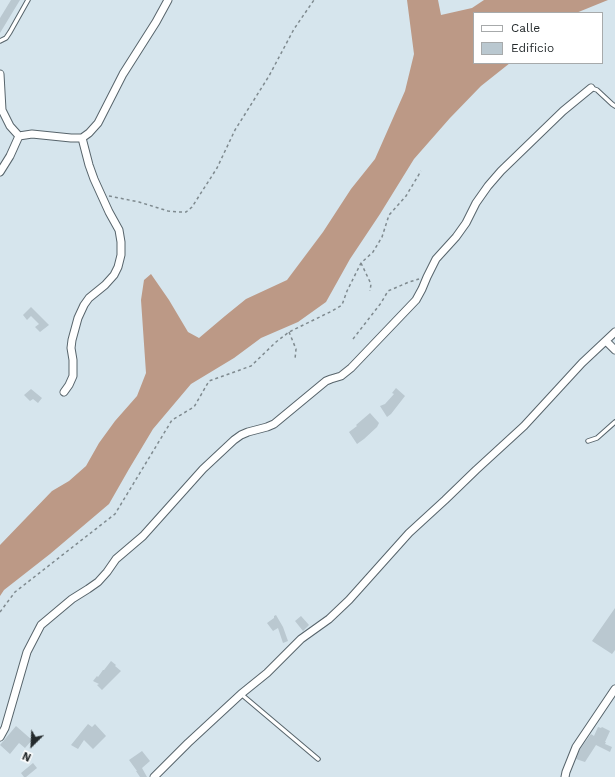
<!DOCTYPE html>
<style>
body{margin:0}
#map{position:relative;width:615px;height:777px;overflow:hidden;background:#d6e5ed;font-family:"Work Sans",sans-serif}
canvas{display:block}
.legend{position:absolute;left:473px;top:12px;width:130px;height:52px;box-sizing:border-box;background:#fff;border:1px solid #a7aaab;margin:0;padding:5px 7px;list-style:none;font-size:12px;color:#242a2c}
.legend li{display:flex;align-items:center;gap:8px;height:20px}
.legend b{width:20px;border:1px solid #a7aaab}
.north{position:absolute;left:12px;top:725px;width:40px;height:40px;-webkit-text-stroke:3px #fff;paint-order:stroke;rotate:204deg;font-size:11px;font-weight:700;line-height:16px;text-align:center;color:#242a2c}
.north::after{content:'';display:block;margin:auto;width:14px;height:18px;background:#242a2c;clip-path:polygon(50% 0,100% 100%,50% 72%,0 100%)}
</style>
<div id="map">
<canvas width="615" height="777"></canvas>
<ul class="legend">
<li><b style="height:5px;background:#fff"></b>Calle</li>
<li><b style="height:11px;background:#bac8d0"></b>Edificio</li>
</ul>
<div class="north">N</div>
</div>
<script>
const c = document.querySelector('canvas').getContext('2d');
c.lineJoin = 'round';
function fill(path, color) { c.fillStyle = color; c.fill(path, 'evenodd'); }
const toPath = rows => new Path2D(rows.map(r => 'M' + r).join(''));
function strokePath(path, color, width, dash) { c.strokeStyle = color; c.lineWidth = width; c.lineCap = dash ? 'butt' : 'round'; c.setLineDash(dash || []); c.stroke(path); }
fill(toPath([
 [407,0,438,0,441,15,472,8,484,0,608,0,576,13,474,13,474,63,510,63,481,86,450,118,414,159,380,214,350,259,326,302,298,322,261,338,234,358,191,384,153,429,129,469,109,504,50,554,4,590,0,596,0,545,52,491,69,481,86,466,99,443,115,421,137,396,146,373,141,300,144,280,151,274,169,300,188,332,199,338,225,316,246,299,287,280,323,232,351,189,375,159,405,91,414,54]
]), '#bc9986');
fill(toPath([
 [11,0,20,0,0,33,0,18],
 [31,307,49,325,40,332,35,327,39,324,31,316,27,320,23,315],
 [396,388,405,396,391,414,387,417,380,406,385,404,394,394,392,393],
 [31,389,42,398,38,403,33,399,30,401,24,395],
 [370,413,379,423,377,427,364,439,357,444,349,432,357,426,356,425],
 [615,608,615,650,612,654,592,641],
 [276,615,283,627,288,641,283,643,278,628,273,631,267,623,274,618,274,616],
 [301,616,309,625,303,631,295,621],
 [111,661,116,665,115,666,121,671,102,690,97,685,99,684,93,681,97,676,98,677,103,670,104,670],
 [88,724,92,727,95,724,106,736,93,749,84,740,78,749,71,745],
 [16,726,32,740,25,748,19,743,10,754,0,745],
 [598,727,601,728,602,727,610,731,605,742,606,742,605,744,612,747,610,752,596,745,585,762,576,759,580,749,591,734,594,736],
 [142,751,150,761,142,768,147,777,140,777,136,771,137,771,129,760],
 [33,763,37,768,26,777,24,777,21,773]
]), '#bac8d0');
const lane = toPath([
 [0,41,6,38,10,32,28,0],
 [591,88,597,90,612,104,615,106],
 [588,441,597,438,615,422],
 [241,694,318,759]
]);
const street = toPath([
 [0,74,2,110,10,126,19,136],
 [0,172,10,156,19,136,32,134,71,138,82,138,89,133,98,123,123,74,156,22,168,0],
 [606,341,615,350],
 [64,392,69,385,73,376,73,360,71,348,72,340,78,318,84,305,89,298,105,285,114,275,118,267,121,255,121,242,119,230,109,212,94,179,89,165,82,138],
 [0,737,5,728,27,652,41,625,72,599,88,589,98,582,107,572,116,559,143,536,203,469,234,440,241,435,248,432,267,427,274,424,326,381,331,379,341,376,351,368,416,300,422,289,427,277,436,259,456,237,466,223,476,203,488,186,501,171,563,111,591,88],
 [154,777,188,743,241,694,267,673,301,639,329,619,349,600,409,533,445,500,476,470,524,426,582,363,615,332],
 [565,777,566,772,576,747,615,689]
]);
strokePath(lane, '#57646b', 5.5);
strokePath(street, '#57646b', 9);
strokePath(toPath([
 [109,196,139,202,168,211,179,212,186,212,192,207,217,168,235,130,269,76,294,29,314,0],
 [361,263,371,284,370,291],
 [289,332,296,349,295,359],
 [353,339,381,303,388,291,409,282,419,279],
 [0,612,15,592,115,514,172,420,194,407,209,381,251,366,276,342,289,332,332,311,342,305,347,291,361,263,373,252,382,237,389,215,406,196,421,171]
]), '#7f8a8f', 1.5, [3, 3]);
strokePath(lane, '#fff', 3.5);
strokePath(street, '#fff', 7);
</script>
